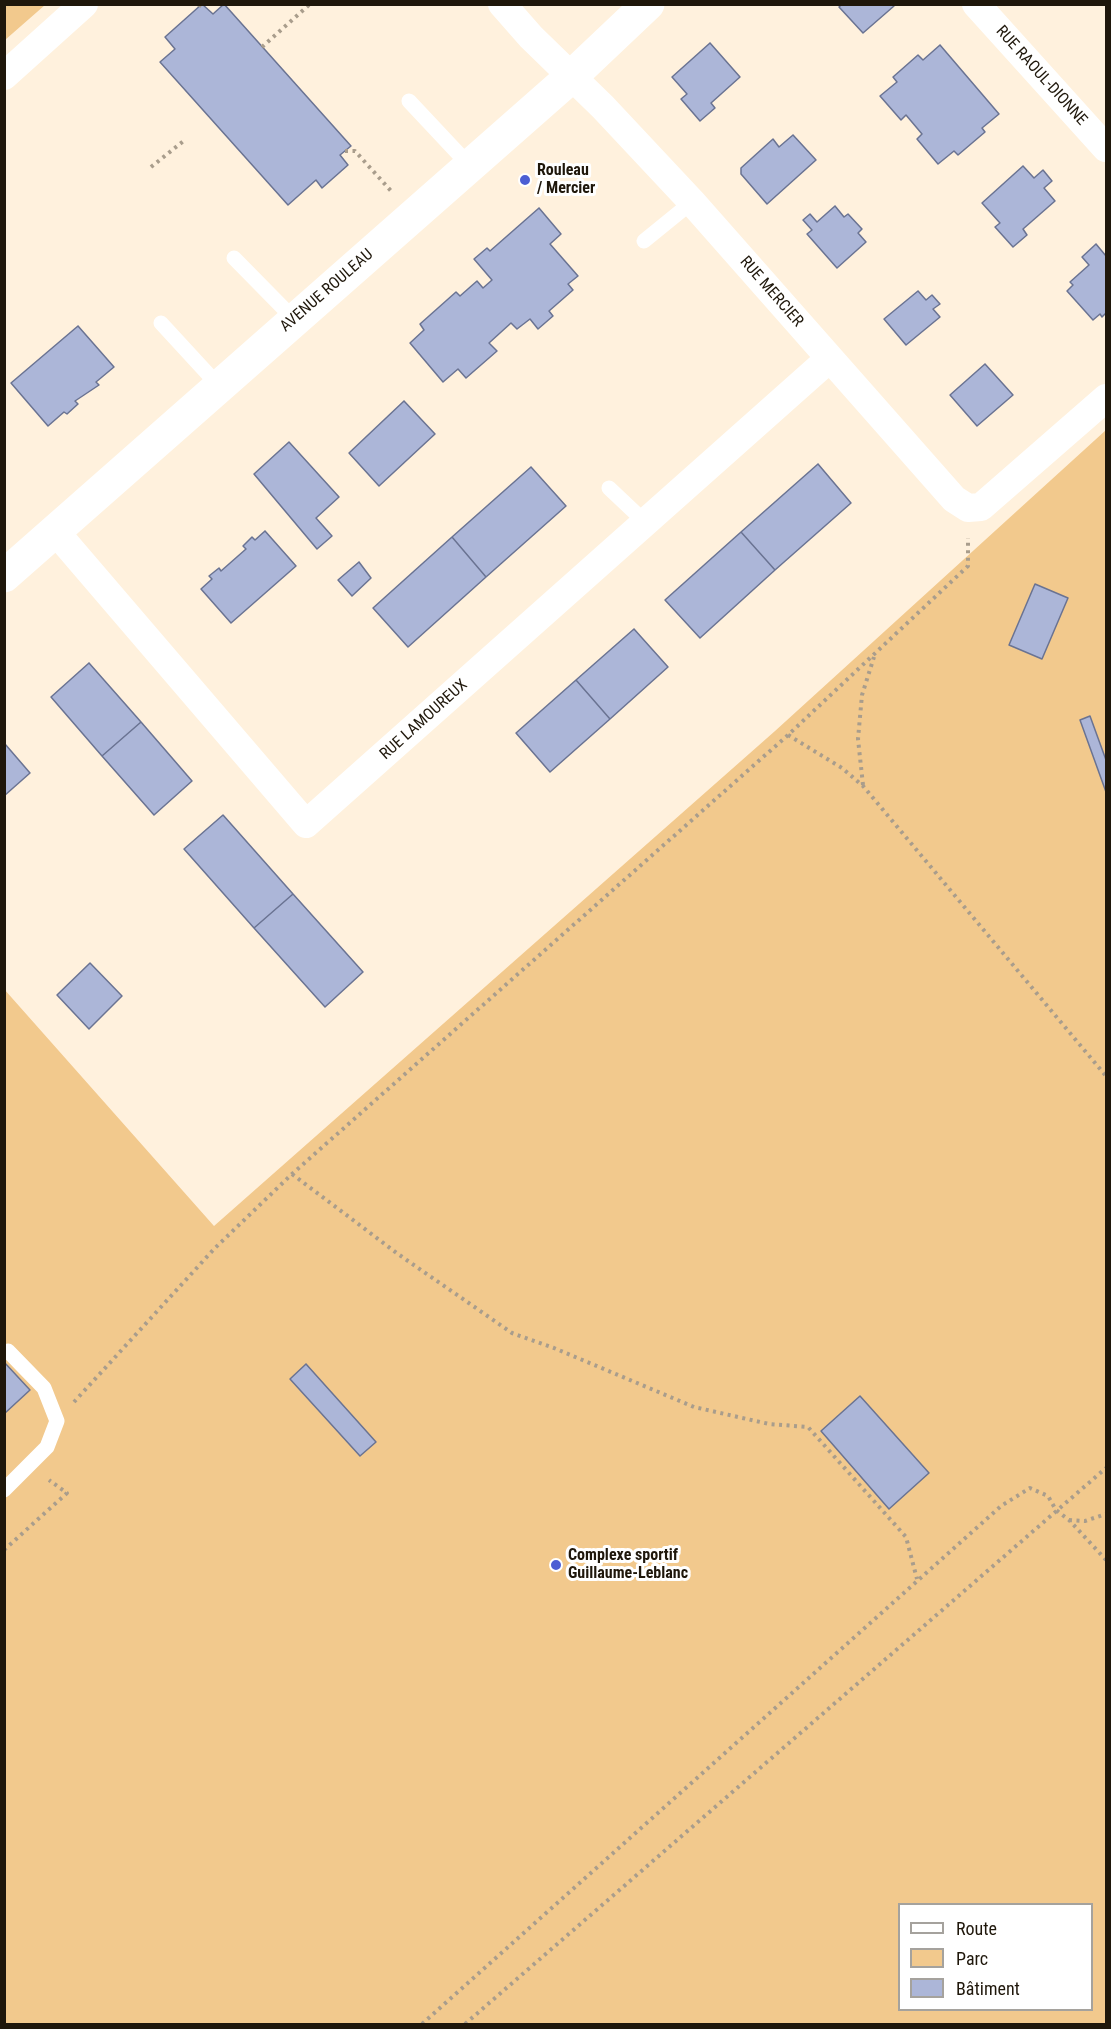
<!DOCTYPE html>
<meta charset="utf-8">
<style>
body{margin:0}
#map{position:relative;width:1111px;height:2029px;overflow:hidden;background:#fff1dd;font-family:"Roboto Condensed",sans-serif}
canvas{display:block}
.frame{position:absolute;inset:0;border:6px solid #1f170b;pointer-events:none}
.legend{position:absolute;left:898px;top:1903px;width:195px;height:108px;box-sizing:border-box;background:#fff;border:2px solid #a5a29d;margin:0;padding:8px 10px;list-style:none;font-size:18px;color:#1f170b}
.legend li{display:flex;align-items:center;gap:12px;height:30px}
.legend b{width:30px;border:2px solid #a5a29d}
</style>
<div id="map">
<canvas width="1111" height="2029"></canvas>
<div class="frame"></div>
<ul class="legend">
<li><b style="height:8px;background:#fff"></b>Route</li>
<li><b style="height:16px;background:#f2c98d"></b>Parc</li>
<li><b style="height:16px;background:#acb6d8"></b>Bâtiment</li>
</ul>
</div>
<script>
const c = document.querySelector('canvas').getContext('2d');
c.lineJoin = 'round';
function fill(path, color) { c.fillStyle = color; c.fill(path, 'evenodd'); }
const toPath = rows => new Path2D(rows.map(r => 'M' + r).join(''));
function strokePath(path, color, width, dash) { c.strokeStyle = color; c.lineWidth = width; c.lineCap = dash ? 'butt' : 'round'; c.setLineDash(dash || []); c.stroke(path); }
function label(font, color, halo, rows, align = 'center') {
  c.font = font + ' "Roboto Condensed",sans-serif'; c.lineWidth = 6; c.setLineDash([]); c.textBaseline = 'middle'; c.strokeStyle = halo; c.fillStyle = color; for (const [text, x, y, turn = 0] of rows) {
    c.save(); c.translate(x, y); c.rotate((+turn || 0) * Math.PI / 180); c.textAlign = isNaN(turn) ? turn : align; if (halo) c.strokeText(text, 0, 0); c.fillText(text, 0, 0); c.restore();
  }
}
fill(toPath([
 [5,4,45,4,45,5,5,40],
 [1106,430,1106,2024,5,2024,4,989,214,1226,775,731],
 [900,1904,1092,1904,1092,2010,900,2010]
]), '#f2c98d');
const building = toPath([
 [202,4,213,14,224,4,351,146,340,155,348,165,322,188,316,180,288,205,160,62,175,49,165,37,202,4],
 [842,4,893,4,894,6,863,33,839,7,842,4],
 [710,43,740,77,711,103,715,108,700,121,681,99,687,94,672,77,710,43],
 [940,45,999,114,982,128,985,132,958,155,954,151,938,164,917,139,922,134,906,115,901,120,880,96,897,82,893,77,918,55,923,60,940,45],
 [793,135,816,160,767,204,741,174,741,168,773,139,779,147,793,135],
 [1023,166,1034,178,1043,170,1052,181,1044,188,1055,201,1023,229,1027,235,1013,247,995,227,1000,223,982,203,1023,166],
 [835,206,844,217,848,214,862,229,858,233,866,242,837,268,807,234,812,230,803,220,810,214,817,222,835,206],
 [539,208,561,234,550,244,578,276,568,284,573,290,549,311,553,316,538,329,530,319,517,329,511,323,489,343,497,351,466,378,458,369,443,382,410,343,424,330,420,324,456,292,460,296,477,281,483,288,492,280,474,259,487,248,490,251,539,208],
 [1096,244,1106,256,1106,313,1102,317,1100,314,1093,320,1067,291,1073,285,1070,282,1089,265,1082,257,1096,244],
 [918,291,926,300,932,295,940,304,933,309,940,317,906,345,884,319,918,291],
 [78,326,114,367,96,382,99,385,75,401,78,404,67,414,64,412,48,426,11,383,78,326],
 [985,364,1013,395,977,426,950,395,985,364],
 [404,401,435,434,379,486,349,453,404,401],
 [289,442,339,497,316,518,332,536,317,549,254,474,289,442],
 [818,464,851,503,775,570,741,532,818,464],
 [531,467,566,506,486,577,452,537,531,467],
 [265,531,296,566,231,623,201,589,212,579,209,576,219,568,221,571,246,549,243,546,252,537,255,540,265,531],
 [741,532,775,570,700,638,665,600,741,532],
 [452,537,486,577,408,647,373,608,452,537],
 [359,562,371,578,352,596,338,580,359,562],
 [1035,584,1068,598,1042,659,1009,645,1035,584],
 [634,629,668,667,610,719,576,680,634,629],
 [89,663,141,722,102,756,51,697,89,663],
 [576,680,610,719,550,772,516,733,576,680],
 [1090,716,1106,760,1106,792,1080,720,1090,716],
 [141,722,192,781,154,815,102,756,141,722],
 [5,744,30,773,4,796,4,744,5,744],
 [223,815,293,894,254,928,184,849,223,815],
 [293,894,363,972,325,1007,254,928,293,894],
 [90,963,122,996,89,1029,57,995,90,963],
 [4,1362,30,1390,4,1414,4,1362],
 [306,1364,376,1442,360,1456,290,1379,306,1364],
 [860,1396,929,1473,889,1509,821,1431,860,1396]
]);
fill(building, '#acb6d8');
strokePath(building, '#6a7392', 1.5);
strokePath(toPath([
 [199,7,200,4],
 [262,47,310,4],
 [345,151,355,151,392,192],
 [151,167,186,139],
 [788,735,842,768,863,786,1106,1076],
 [863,785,858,739,862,695,874,657],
 [292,1174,398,1254,512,1333,554,1348,694,1407,769,1424,808,1427,906,1537,917,1579],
 [74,1402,215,1248,292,1174,788,735,968,566,968,538],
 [1069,1520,1085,1521,1106,1514],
 [4,1550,67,1493,49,1480],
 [422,2024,1001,1506,1030,1488,1048,1496,1056,1510,1069,1520,1106,1560],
 [465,2024,1106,1468]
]), '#a99d8c', 4, [3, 4.5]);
strokePath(toPath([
 [409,101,470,166],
 [644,241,692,202],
 [234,258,295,320],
 [161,323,219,386],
 [609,488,645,522],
 [4,1490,47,1447,57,1421,44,1388,8,1351]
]), '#fff', 15);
strokePath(toPath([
 [502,4,531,37,603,107,692,202,954,499,968,508,981,507,1106,398],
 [976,4,1106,148],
 [4,76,84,4],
 [55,531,306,824,829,359]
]), '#fff', 28);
strokePath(toPath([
 [4,576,572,76,648,4]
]), '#fff', 33);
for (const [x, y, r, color] of [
 [525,180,6,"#4c5ed3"],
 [556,1565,6,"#4c5ed3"]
]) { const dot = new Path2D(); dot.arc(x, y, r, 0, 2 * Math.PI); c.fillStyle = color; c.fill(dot); strokePath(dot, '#fff', 2); }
label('16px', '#1f170b', '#fff', [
 ["RUE RAOUL-DIONNE",1041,76,48],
 ["AVENUE ROULEAU",327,291,-41],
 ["RUE MERCIER",771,292,49],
 ["RUE LAMOUREUX",424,720,-42]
]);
label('bold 16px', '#1f170b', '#fff', [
 ["Rouleau",537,171],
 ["/ Mercier",537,189],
 ["Complexe sportif",568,1556],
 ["Guillaume-Leblanc",568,1574]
], 'left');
</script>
